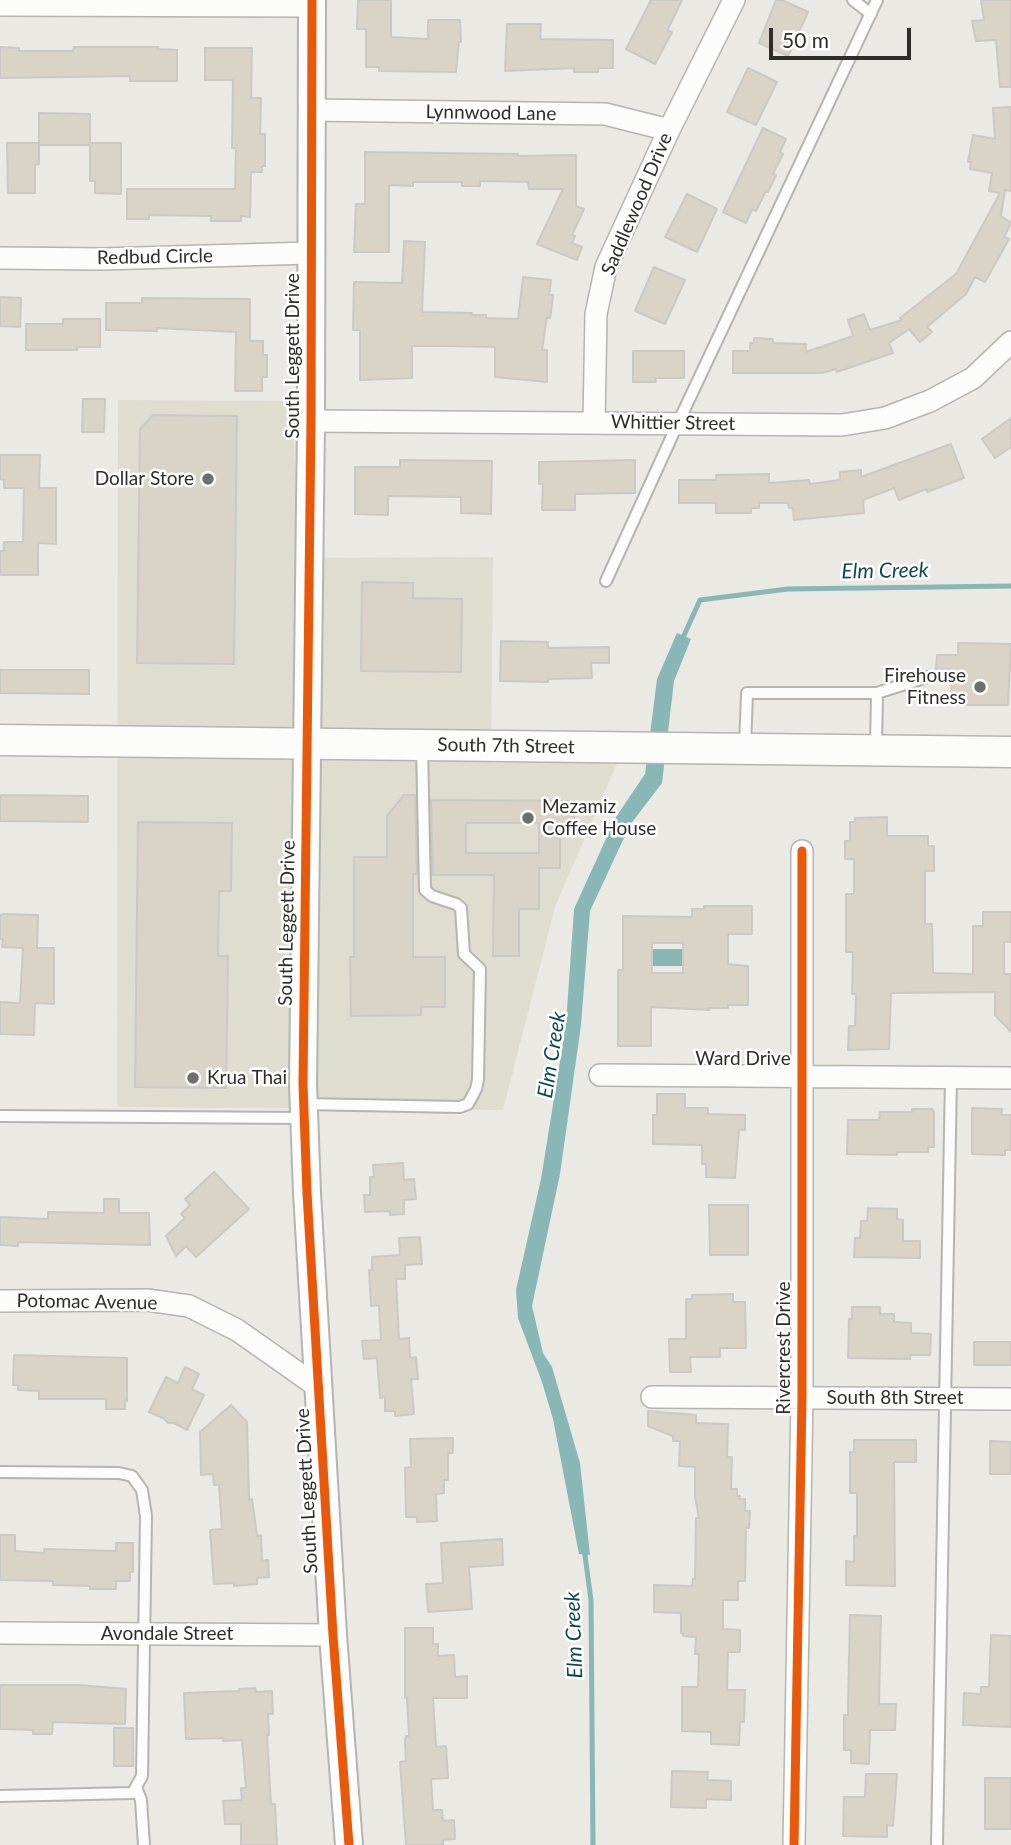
<!DOCTYPE html>
<style>
body{margin:0}
#map{position:relative;width:1011px;height:1845px;overflow:hidden;background:#eae9e3;font-family:Lato,sans-serif}
canvas{display:block}
.scale{position:absolute;left:769px;top:28px;width:142px;height:32px;box-sizing:border-box;border:4px solid #2e2d29;border-top:0;padding-left:9px;font-size:21px;line-height:24px;white-space:nowrap;color:#2e2d29;-webkit-text-stroke:5px #fff;paint-order:stroke}
</style>
<div id="map">
<canvas width="1011" height="1845"></canvas>
<div class="scale">50 m</div>
</div>
<script>
const c = document.querySelector('canvas').getContext('2d');
c.lineJoin = 'round';
function fill(path, color) { c.fillStyle = color; c.fill(path, 'evenodd'); }
const toPath = rows => new Path2D(rows.map(r => 'M' + r).join(''));
function strokePath(path, color, width, dash) { c.strokeStyle = color; c.lineWidth = width; c.lineCap = dash ? 'butt' : 'round'; c.setLineDash(dash || []); c.stroke(path); }
function label(font, color, halo, rows, align = 'center') {
  c.font = font + ' Lato,sans-serif'; c.lineWidth = 5; c.setLineDash([]); c.textBaseline = 'middle'; c.strokeStyle = halo; c.fillStyle = color; for (const [text, x, y, turn = 0] of rows) {
    c.save(); c.translate(x, y); c.rotate((+turn || 0) * Math.PI / 180); c.textAlign = isNaN(turn) ? turn : align; if (halo) c.strokeText(text, 0, 0); c.fillText(text, 0, 0); c.restore();
  }
}
fill(toPath([
 [118,400,294,401,296,558,493,557,491,763,618,761,555,907,503,1110,117,1107]
]), '#dfddd0');
fill(toPath([
 [677,633,691,639,674,681,662,783,630,825,590,911,581,1025,560,1174,532,1306,543,1353,552,1367,580,1463,590,1555,579,1554,553,1419,542,1382,518,1318,516,1290,541,1179,566,1024,574,909,616,817,645,774,657,679],
 [646,949,684,949,684,966,646,966]
]), '#89b7b6');
strokePath(toPath([
 [681,642,700,600,788,589,1011,586],
 [584,1548,591,1600,593,1845]
]), '#89b7b6', 5);
const building = toPath([
 [358,0,391,0,391,37,428,39,428,20,460,20,461,42,459,42,456,72,379,71,379,67,366,67,366,29,357,29,358,0],
 [651,0,682,0,669,27,668,31,672,32,655,64,626,49,651,0],
 [776,0,782,0,808,12,788,56,759,43,776,0],
 [981,0,1011,0,1011,87,1000,87,996,40,976,41,972,21,984,20,981,0],
 [507,24,541,24,540,39,613,40,613,68,598,68,598,72,574,72,574,68,505,71,507,24],
 [0,47,19,48,19,51,73,51,74,47,158,47,158,49,177,50,177,81,130,81,130,76,0,78,0,47],
 [205,48,252,48,251,98,261,98,260,134,265,134,265,166,262,166,262,172,251,172,250,217,241,216,241,221,211,221,211,216,149,215,149,219,127,219,127,189,235,189,236,148,232,148,233,80,205,80,205,48],
 [748,68,777,82,756,125,727,112,748,68],
 [1011,107,1011,191,1005,190,1001,216,1011,223,1004,237,1009,239,985,282,975,277,966,294,927,327,932,332,920,342,909,329,889,343,893,353,837,372,836,369,822,373,733,373,733,351,750,351,750,343,754,343,754,338,773,339,773,343,806,344,806,352,853,336,848,320,864,314,870,330,902,320,900,318,956,274,1000,193,989,191,992,173,970,169,971,162,968,162,973,135,995,139,993,108,1011,107],
 [39,113,90,114,90,145,39,145,39,113],
 [763,128,786,139,780,152,783,154,773,174,776,175,768,192,766,191,756,211,752,209,746,223,723,212,763,128],
 [7,143,39,143,39,164,35,165,35,193,8,193,7,143],
 [90,143,121,143,121,194,95,193,95,181,90,181,90,143],
 [365,152,518,154,518,156,576,155,576,206,584,209,572,235,575,236,572,243,582,247,577,260,537,244,563,189,529,189,528,182,480,181,480,186,462,186,462,182,413,182,413,186,389,185,389,252,354,252,356,204,365,204,365,152],
 [687,194,717,209,697,252,665,237,687,194],
 [404,241,425,242,422,312,472,313,472,315,486,315,486,318,518,319,523,277,551,280,549,295,553,295,552,305,550,318,547,317,542,350,547,350,547,382,495,377,495,347,446,346,412,346,412,378,360,380,360,330,353,330,354,282,402,283,404,241],
 [654,267,685,280,665,324,635,311,654,267],
 [0,297,21,298,20,327,0,326,0,297],
 [142,298,250,299,250,341,263,341,263,355,267,355,267,377,262,377,262,391,235,391,236,332,157,328,157,331,106,330,106,303,142,303,142,298],
 [63,319,100,319,100,347,77,347,77,350,26,350,26,324,63,324,63,319],
 [633,351,684,351,684,378,655,378,656,382,633,382,633,351],
 [83,399,105,399,104,432,82,432,83,399],
 [153,415,237,416,234,664,137,663,140,429,153,415],
 [1011,418,1011,447,995,458,982,439,1011,418],
 [951,444,964,478,927,492,926,489,899,500,894,488,863,500,864,513,794,520,793,508,789,508,788,503,759,503,759,508,751,508,751,513,716,513,716,503,679,503,679,480,716,480,716,475,769,474,769,483,809,480,810,484,840,480,840,472,861,470,861,477,951,444],
 [0,455,40,455,39,488,56,488,56,544,38,543,38,575,0,575,0,551,4,551,4,542,23,542,24,488,4,488,4,480,0,479,0,455],
 [400,460,492,461,491,514,461,513,461,497,388,496,388,515,355,514,355,467,400,467,400,460],
 [635,460,635,493,575,494,575,510,542,510,543,484,539,484,539,462,635,460],
 [362,582,413,583,413,598,462,599,461,672,361,671,362,582],
 [501,641,548,642,548,648,609,647,609,663,591,663,592,678,548,679,548,682,500,681,501,641],
 [958,643,1011,644,1008,705,951,705,952,669,936,669,937,655,958,655,958,643],
 [0,670,89,670,89,694,0,693,0,670],
 [2,795,88,796,88,822,0,821,0,796,2,795],
 [404,795,415,795,417,874,413,874,413,957,445,957,445,1007,421,1007,421,1015,351,1016,350,957,354,957,354,857,387,857,387,816,404,795],
 [431,800,575,801,574,826,560,826,560,868,539,868,539,909,519,909,519,956,493,956,494,875,433,875,431,800],
 [466,823,539,823,539,853,466,853,466,823],
 [887,817,887,836,928,836,928,846,934,846,934,871,925,871,925,924,932,924,933,973,973,974,973,926,983,926,983,912,1011,912,1011,942,1004,942,1004,974,1011,974,1011,1032,995,1015,995,992,891,993,889,1049,848,1050,849,1026,855,1026,856,994,852,994,853,952,846,952,846,894,854,894,854,859,845,859,845,841,850,841,850,822,855,822,855,818,887,817],
 [138,822,232,823,231,891,219,891,218,956,228,956,226,1088,135,1087,138,822],
 [704,906,752,906,752,934,728,934,728,964,748,966,748,1005,728,1005,728,1008,709,1008,709,1010,651,1007,651,1046,618,1046,618,970,623,970,623,916,692,917,692,909,704,909,704,906],
 [652,943,683,943,683,973,652,973,652,943],
 [4,914,38,915,37,948,54,948,54,1004,35,1003,34,1035,0,1034,0,1002,20,1003,23,948,2,947,3,939,0,939,0,915,4,914],
 [657,1094,685,1094,685,1108,708,1108,708,1114,745,1115,745,1130,739,1130,735,1178,706,1177,706,1164,702,1164,702,1145,653,1144,653,1115,657,1115,657,1094],
 [972,1108,1002,1109,1001,1115,1011,1115,1011,1150,1005,1150,1005,1155,972,1154,972,1108],
 [912,1109,932,1109,934,1112,934,1147,928,1147,928,1152,897,1152,897,1155,847,1154,848,1120,879,1120,880,1112,912,1112,912,1109],
 [403,1163,404,1180,414,1179,416,1199,404,1200,404,1214,390,1215,390,1211,365,1212,364,1195,370,1195,370,1177,374,1177,373,1165,403,1163],
 [214,1172,249,1209,196,1257,186,1246,176,1256,166,1236,185,1218,181,1214,190,1205,185,1199,214,1172],
 [104,1199,119,1199,119,1213,149,1213,150,1245,18,1242,18,1246,0,1245,0,1217,48,1219,48,1212,104,1213,104,1199],
 [709,1205,748,1205,748,1255,710,1255,709,1205],
 [868,1208,897,1209,897,1219,903,1220,903,1241,920,1241,920,1258,854,1257,855,1238,860,1238,861,1221,867,1221,868,1208],
 [420,1237,422,1264,405,1265,405,1279,396,1279,399,1339,409,1338,410,1358,416,1357,418,1379,411,1379,414,1414,395,1416,395,1411,385,1411,385,1397,380,1398,377,1358,364,1359,362,1341,381,1340,379,1305,371,1306,369,1270,372,1270,372,1257,400,1255,399,1238,420,1237],
 [733,1294,733,1302,745,1302,746,1348,720,1348,720,1357,690,1357,691,1372,670,1372,669,1339,686,1339,686,1299,692,1299,692,1295,733,1294],
 [852,1307,880,1307,880,1314,894,1314,894,1322,911,1323,911,1333,931,1334,930,1355,910,1355,910,1359,848,1358,849,1319,852,1319,852,1307],
 [974,1342,1011,1342,1011,1365,974,1365,974,1342],
 [14,1355,127,1358,127,1401,125,1400,125,1409,106,1409,106,1399,39,1399,39,1391,18,1390,18,1385,13,1385,14,1355],
 [185,1367,199,1374,192,1389,204,1395,187,1430,174,1423,168,1423,163,1418,149,1412,166,1377,178,1383,185,1367],
 [231,1405,247,1422,249,1500,252,1499,257,1536,261,1535,262,1561,268,1560,269,1577,257,1578,257,1584,234,1586,234,1583,214,1584,210,1530,222,1529,219,1485,214,1485,213,1474,201,1475,200,1432,231,1405],
 [648,1411,696,1415,696,1423,728,1424,727,1457,732,1457,731,1489,737,1489,737,1496,740,1496,739,1499,745,1499,745,1511,750,1511,749,1528,746,1528,745,1581,738,1581,738,1600,723,1600,723,1629,740,1630,740,1652,728,1652,727,1690,745,1690,744,1722,740,1722,739,1745,711,1744,711,1732,682,1731,682,1687,698,1687,699,1654,695,1654,696,1637,683,1636,683,1633,681,1633,681,1613,654,1612,654,1585,692,1586,693,1579,695,1579,696,1518,699,1518,695,1496,695,1467,679,1466,680,1441,673,1441,673,1436,648,1426,648,1411],
 [453,1438,453,1453,448,1453,448,1480,444,1480,444,1493,436,1494,437,1521,417,1522,417,1517,406,1517,405,1468,411,1467,410,1439,453,1438],
 [854,1440,916,1440,916,1462,894,1462,895,1586,846,1585,846,1561,854,1562,854,1536,857,1536,857,1493,850,1493,850,1452,854,1452,854,1440],
 [990,1441,1011,1442,1011,1474,990,1474,990,1441],
 [0,1535,15,1535,15,1551,44,1553,44,1549,116,1551,116,1543,133,1543,133,1572,130,1572,130,1581,116,1581,116,1589,90,1589,90,1586,53,1585,53,1581,0,1580,0,1535],
 [502,1539,503,1565,469,1567,472,1609,428,1612,426,1584,443,1583,441,1543,502,1539],
 [850,1615,881,1616,879,1704,896,1704,895,1730,870,1730,869,1764,851,1763,851,1750,844,1750,844,1715,848,1715,848,1703,850,1615],
 [405,1628,433,1628,433,1644,438,1644,438,1656,454,1655,455,1677,467,1676,467,1698,433,1698,436,1747,446,1746,448,1778,431,1779,433,1810,442,1810,443,1821,454,1820,455,1839,443,1840,443,1845,406,1845,400,1762,406,1761,405,1740,406,1736,409,1736,407,1698,405,1698,405,1628],
 [991,1635,1011,1636,1011,1727,963,1725,964,1693,981,1694,981,1687,989,1687,991,1635],
 [0,1685,79,1685,126,1689,125,1724,53,1722,52,1734,33,1734,33,1730,0,1729,0,1685],
 [255,1688,256,1692,272,1691,273,1714,268,1714,269,1735,267,1735,271,1804,275,1804,277,1845,241,1845,241,1824,225,1824,223,1801,242,1800,241,1788,246,1788,242,1740,223,1741,223,1738,186,1739,184,1693,239,1691,239,1689,255,1688],
 [114,1728,133,1728,133,1766,114,1766,114,1728],
 [672,1771,708,1772,707,1780,731,1781,731,1800,706,1799,706,1808,671,1807,672,1771],
 [866,1774,897,1774,893,1826,887,1825,887,1837,843,1836,844,1797,865,1797,866,1774],
 [985,1778,1011,1778,1011,1829,985,1829,985,1778]
]);
fill(building, '#dad3c8');
strokePath(building, '#cbc9c5', 2);
const service = toPath([
 [853,0,871,14],
 [606,581,678,423,877,0],
 [877,693,927,677],
 [745,747,747,693,877,693,876,748],
 [303,1104,460,1107,468,1104,476,1089,478,1080,480,969,464,954,461,908,456,904,432,896,425,890,422,747],
 [0,1116,304,1118],
 [0,1472,119,1473,132,1476,142,1490,146,1516,142,1776,136,1787,133,1793,0,1796],
 [136,1787,141,1800,144,1845],
 [937,1845,951,1077]
]);
const minor = toPath([
 [0,5,312,6],
 [310,110,605,114,669,130],
 [0,258,102,259,310,253],
 [311,421,842,425,885,418,930,401,973,378,1011,342],
 [594,422,596,314,606,267,669,130,734,0],
 [600,1075,1011,1078],
 [0,1301,147,1300,189,1306,237,1330,318,1387],
 [652,1397,1011,1399],
 [0,1633,333,1635],
 [794,1845,802,1397,802,851]
]);
const tertiary = toPath([
 [312,0,311,421,303,1084,307,1193,333,1635,349,1845]
]);
const secondary = toPath([
 [0,740,1011,752]
]);
strokePath(service, '#b5b4b0', 14);
strokePath(minor, '#b5b4b0', 24);
strokePath(tertiary, '#b5b4b0', 30);
strokePath(secondary, '#b5b4b0', 33);
strokePath(service, '#fcfcfb', 10);
strokePath(minor, '#fcfcfb', 21);
strokePath(tertiary, '#fcfcfb', 26);
strokePath(secondary, '#fcfcfb', 30);
strokePath(toPath([
 [312,0,311,421,303,1084,307,1193,333,1635,349,1845],
 [794,1845,802,1397,802,851]
]), '#e8590c', 9);
for (const [x, y, r, color] of [
 [208,479,7,"#706f6a"],
 [980,687,7,"#706f6a"],
 [528,818,7,"#706f6a"],
 [193,1078,7,"#706f6a"]
]) { const dot = new Path2D(); dot.arc(x, y, r, 0, 2 * Math.PI); c.fillStyle = color; c.fill(dot); strokePath(dot, '#fff', 2.5); }
label('19px', '#2e2d29', '#fff', [
 ["Lynnwood Lane",491,113,1],
 ["Saddlewood Drive",637,204,-67],
 ["Redbud Circle",155,257,-1],
 ["South Leggett Drive",293,356,-90],
 ["Whittier Street",673,423,1],
 ["South 7th Street",506,746,1],
 ["South Leggett Drive",287,923,-89],
 ["Ward Drive",743,1059],
 ["Potomac Avenue",87,1302,1],
 ["Rivercrest Drive",784,1348,-90],
 ["South 8th Street",895,1398],
 ["South Leggett Drive",307,1491,-93],
 ["Avondale Street",167,1634]
]);
label('19px', '#2e2d29', '#fff', [
 ["Dollar Store",194,479],
 ["Firehouse",966,676],
 ["Fitness",966,698],
 ["Mezamiz",542,807,"left"],
 ["Coffee House",542,829,"left"],
 ["Krua Thai",207,1078,"left"]
], 'right');
label('italic 21px', '#0d4a4c', '#fff', [
 ["Elm Creek",885,571,-1],
 ["Elm Creek",552,1055,-81],
 ["Elm Creek",574,1635,-92]
]);
</script>
